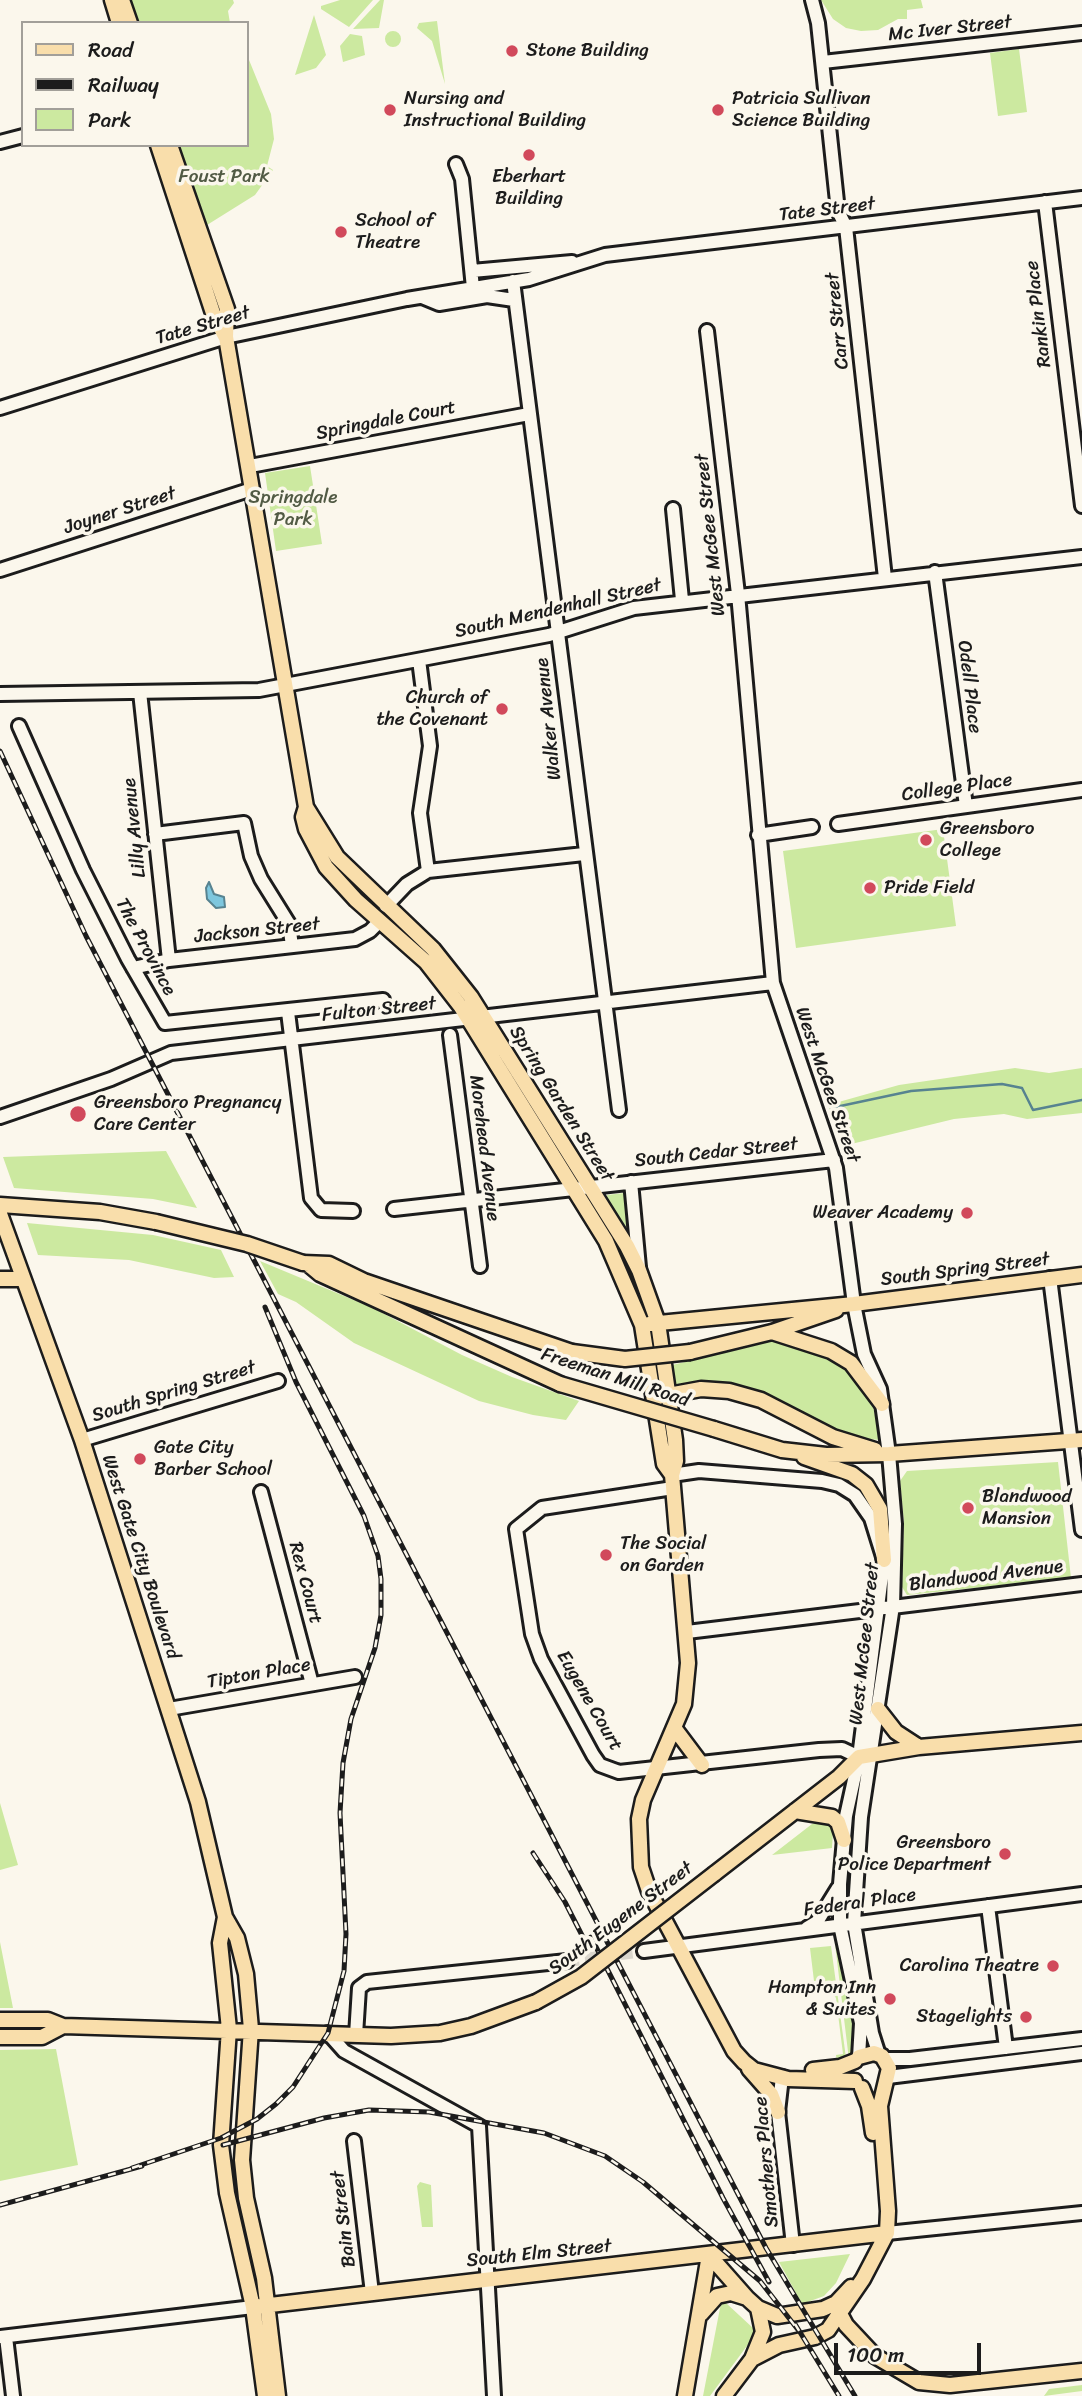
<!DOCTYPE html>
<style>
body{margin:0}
#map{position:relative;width:1082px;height:2396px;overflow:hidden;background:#fbf7ec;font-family:Sriracha,sans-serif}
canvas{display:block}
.legend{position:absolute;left:21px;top:21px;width:228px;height:126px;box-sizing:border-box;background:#fbf7ec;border:2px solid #a29f99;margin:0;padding:9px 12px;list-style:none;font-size:21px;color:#1c1c1c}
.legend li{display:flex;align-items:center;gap:14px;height:35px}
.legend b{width:35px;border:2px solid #a29f99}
.scale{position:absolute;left:834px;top:2343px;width:147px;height:32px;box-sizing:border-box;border:4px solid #1c1c1c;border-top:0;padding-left:9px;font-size:21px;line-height:24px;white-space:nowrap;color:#1c1c1c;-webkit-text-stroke:5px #fbf7ec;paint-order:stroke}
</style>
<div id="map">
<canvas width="1082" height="2396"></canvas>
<ul class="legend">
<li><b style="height:9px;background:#f9deab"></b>Road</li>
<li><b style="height:9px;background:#1c1c1c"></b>Railway</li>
<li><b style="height:19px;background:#cce9a0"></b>Park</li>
</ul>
<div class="scale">100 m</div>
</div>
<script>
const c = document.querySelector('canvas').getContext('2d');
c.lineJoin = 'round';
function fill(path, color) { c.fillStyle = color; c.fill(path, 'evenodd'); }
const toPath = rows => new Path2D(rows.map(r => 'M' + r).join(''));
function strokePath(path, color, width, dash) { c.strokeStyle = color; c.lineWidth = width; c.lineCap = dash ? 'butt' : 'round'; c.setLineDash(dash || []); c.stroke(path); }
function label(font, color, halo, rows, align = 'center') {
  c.font = font + ' Sriracha,sans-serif'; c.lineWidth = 7; c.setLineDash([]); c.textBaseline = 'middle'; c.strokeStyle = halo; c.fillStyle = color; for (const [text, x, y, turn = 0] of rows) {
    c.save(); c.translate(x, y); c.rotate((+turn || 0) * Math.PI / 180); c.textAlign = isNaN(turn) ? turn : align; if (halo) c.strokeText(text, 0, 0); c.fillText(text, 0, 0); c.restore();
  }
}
fill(toPath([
 [130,0,233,0,234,3,228,11,230,23,137,23],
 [340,0,373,0,349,27,321,9,321,6],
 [380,0,384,0,379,28,353,29],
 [821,0,921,0,923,8,907,10,907,19,898,19,878,30,861,31,846,28,833,19],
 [314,15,326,55,316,68,295,75],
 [437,21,445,84,432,41,417,28,419,23],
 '385 39a8 8 0 1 1 16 0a8 8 0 1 1-16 0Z',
 [350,34,362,36,365,55,343,62,340,46],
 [1019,49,1027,112,998,116,990,53],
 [247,55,271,114,274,139,267,166,273,170,255,195,207,225,201,214,178,145,247,145],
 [310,466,322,544,276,551,265,473],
 [943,829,956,926,796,948,783,851],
 [1015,1068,1049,1073,1082,1068,1082,1113,1027,1119,1004,1114,954,1119,843,1146,828,1105,899,1085],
 [166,1151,197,1208,153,1199,14,1188,3,1157],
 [624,1193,628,1194,632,1236,607,1198,607,1195],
 [27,1223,153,1235,221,1250,234,1277,214,1278,129,1260,38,1255],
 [260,1261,373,1308,462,1355,512,1377,579,1401,566,1420,533,1415,479,1401,354,1343,296,1302,278,1294],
 [774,1341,827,1357,854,1377,873,1406,880,1440,845,1437,711,1383,675,1384,672,1365],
 [1058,1462,1071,1578,907,1595,902,1587,904,1522,900,1481,907,1471],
 [0,1803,18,1865,0,1870],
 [820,1822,828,1824,833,1831,832,1848,772,1855,812,1824],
 [0,1942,13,2008,0,2008],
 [835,1944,854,2023,858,2027,857,2050,849,2060],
 [831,1946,846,2058,837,2061,836,2055,843,2054,836,1998,823,1981,814,1981,810,1948],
 [56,2049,78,2165,0,2181,0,2050],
 [420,2182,431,2185,433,2227,422,2227,417,2186],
 [850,2254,836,2283,824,2296,802,2304,779,2262],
 [721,2303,726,2303,753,2328,755,2335,710,2396,703,2396],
 [1082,2385,1082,2391,1044,2396,1049,2389]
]), '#cce9a0');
const water = toPath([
 [209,882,214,894,224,897,225,907,216,908,207,899,206,888,209,882]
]);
fill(water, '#7ec7de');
strokePath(water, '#578390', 2);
strokePath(toPath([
 [831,1108,911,1091,1002,1084,1022,1088,1033,1110,1082,1100]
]), '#578390', 2.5);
strokePath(toPath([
 [567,1961,644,1951]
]), '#dad6cd', 12, [12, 6]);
const minor = toPath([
 [812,0,818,23,838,211,846,227,885,578],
 [823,62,1082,33],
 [0,142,23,136],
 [456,164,462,179,473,288],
 [1045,202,1082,506],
 [472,271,572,262],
 [513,281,619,1110],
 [422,297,439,304,487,296,514,300],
 [707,331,738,594,773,983,836,1168,854,1304,864,1354,880,1389,889,1454,895,1524,893,1606,861,1817,854,1923,872,2033,879,2055],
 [0,408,226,337,407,299,529,279,605,255,1082,198],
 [250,466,529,414],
 [673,509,682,600],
 [0,570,252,489],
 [935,572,966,806],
 [419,660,430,746,420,813,428,871],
 [140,692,169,960],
 [0,694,259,690,549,635,634,608,1082,557],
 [19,726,83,870,128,959,165,1023,383,1000],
 [838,824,1082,790],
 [155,834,244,823,251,856,261,879,289,924,292,946],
 [758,835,812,827],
 [386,906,407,884,428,871,584,854],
 [133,968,169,960,355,939,370,931,380,921],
 [288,1012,311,1198,321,1210,353,1211],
 [450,1035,480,1266],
 [0,1117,111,1079,171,1053,773,983],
 [631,1182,639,1267],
 [394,1209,834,1160],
 [1050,1278,1082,1530],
 [82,1440,278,1381],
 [672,1475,699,1471,822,1481,839,1485,855,1495,871,1518,884,1560,859,1757,846,1816,840,1884,840,1925,861,2023,859,2057,855,2061],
 [673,1488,542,1508,516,1529,532,1634,541,1659,593,1755,600,1765,619,1772,819,1750,842,1749,859,1757],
 [261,1492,312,1684],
 [687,1632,1082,1584],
 [169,1709,355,1677],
 [988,1906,1006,2048],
 [807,1928,817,1922,838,1888],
 [644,1951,1082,1894],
 [328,2033,344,2051,479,2126,494,2396],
 [356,2035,359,1988,367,1982,567,1961],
 [885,2059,910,2059,1082,2039],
 [782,2077,778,2112,793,2245],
 [888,2077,1082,2053],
 [354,2141,372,2293],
 [887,2233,1082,2213],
 [0,2337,253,2307],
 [6,2337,13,2396]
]);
const major = toPath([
 [112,0,119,23],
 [122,0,130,23],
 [158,145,213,313,225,336],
 [170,145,227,309,226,337,306,807,337,857,433,949,471,997,627,1246,639,1270,658,1323,675,1440,676,1461,672,1475,688,1663,684,1704,643,1800,639,1819,641,1867,649,1891,734,2051,744,2062,754,2070,788,2079,855,2081],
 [306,807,303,817,306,829,326,867,356,900,426,962,461,1007,606,1241,642,1325,664,1464,672,1475],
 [0,1205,100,1212,156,1222],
 [0,1214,82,1440,198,1802,225,1917,237,1938,246,1974,251,2029,242,2160,246,2198,264,2278,278,2396],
 [303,1263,329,1264,364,1281,572,1352],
 [308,1264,320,1274,560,1384],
 [0,1279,23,1279],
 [649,1324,854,1304,1082,1275],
 [772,1332,831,1351,851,1363,882,1404],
 [690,1352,772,1332,836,1310],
 [663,1396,701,1389,729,1391,761,1400,833,1437,875,1450],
 [714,1429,782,1450,826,1455,889,1454,1082,1440],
 [804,1457,852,1474,866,1485,880,1509,884,1560],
 [878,1709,896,1732,919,1747],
 [675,1729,702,1765],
 [795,1811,832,1817,838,1822,844,1840],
 [714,1874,839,1777,859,1757,919,1747,1082,1733],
 [225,1917,220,1943,229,2029,221,2145,227,2193,253,2307,265,2396],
 [0,2020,48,2020,63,2026,391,2036,440,2033,471,2026,536,2002],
 [0,2037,42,2037,63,2026],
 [749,2069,771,2094,778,2112],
 [813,2070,840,2067,855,2061],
 [862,2088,869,2106,873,2133],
 [709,2255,747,2298,758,2308,777,2316,823,2309,836,2303,851,2287],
 [253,2307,887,2233],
 [837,2308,846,2325,875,2356,919,2382,950,2385,1082,2371],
 [701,2314,717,2296,731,2293,747,2298],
 [752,2359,763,2332,758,2308],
 [685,2396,709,2255],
 [724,2396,752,2359,779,2345,815,2337,828,2330,863,2279,887,2233,888,2211,880,2106,889,2068,882,2056,874,2053,859,2057]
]);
strokePath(minor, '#1c1c1c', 18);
strokePath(major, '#1c1c1c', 19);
strokePath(minor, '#fbf7ec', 12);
strokePath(major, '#f9deab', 14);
const rail = toPath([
 [0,751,86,936,631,1988,766,2248,855,2396],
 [533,1853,565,1902,589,1949],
 [591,1937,723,2198,769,2282],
 [223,2145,324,2118,369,2110,429,2112,544,2133,605,2156,643,2182,760,2281,799,2331],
 [132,2168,221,2138,257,2119,276,2104,293,2087,328,2033,344,1971,346,1934,340,1813,343,1763,351,1719,375,1648,381,1615,381,1579,378,1556,364,1516,296,1382,265,1307],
 [0,2205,142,2166],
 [795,2324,839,2396]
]);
strokePath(rail, '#1c1c1c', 5);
strokePath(rail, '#fbf7ec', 2.5, [8]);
const majorBridge = toPath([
 [156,1222,247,1244,303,1263],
 [572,1352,625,1359,690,1352],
 [560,1384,714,1429],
 [536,2002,581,1977,714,1874]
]);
strokePath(majorBridge, '#1c1c1c', 19, []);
strokePath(majorBridge, '#f9deab', 14);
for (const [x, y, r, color] of [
 [512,51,7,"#d1495b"],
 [390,110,7,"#d1495b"],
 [718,110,7,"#d1495b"],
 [529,155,7,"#d1495b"],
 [341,232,7,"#d1495b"],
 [502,709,7,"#d1495b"],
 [926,840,7,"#d1495b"],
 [870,888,7,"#d1495b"],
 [78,1114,9,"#d1495b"],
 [967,1213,7,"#d1495b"],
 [140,1459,7,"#d1495b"],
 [968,1508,7,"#d1495b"],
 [606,1555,7,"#d1495b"],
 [1005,1854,7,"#d1495b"],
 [1053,1966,7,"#d1495b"],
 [890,1999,7,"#d1495b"],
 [1026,2017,7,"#d1495b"]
]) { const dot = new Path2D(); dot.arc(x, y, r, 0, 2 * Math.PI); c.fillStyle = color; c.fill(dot); strokePath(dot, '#fbf7ec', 2.5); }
label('19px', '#1c1c1c', '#fbf7ec', [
 ["Mc Iver Street",950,29,-6],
 ["Tate Street",827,210,-7],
 ["Rankin Place",1039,314,-97],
 ["Carr Street",838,321,-96],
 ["Tate Street",203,326,-16],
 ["Springdale Court",386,421,-11],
 ["Joyner Street",120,511,-18],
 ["West McGee Street",711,535,-96],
 ["South Mendenhall Street",558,609,-13],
 ["Odell Place",969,687,83],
 ["Walker Avenue",549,719,-96],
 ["College Place",957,788,-8],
 ["Lilly Avenue",135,828,-96],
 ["Jackson Street",257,931,-6],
 ["The Province",145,947,62],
 ["Fulton Street",379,1010,-6],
 ["West McGee Street",827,1085,71],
 ["Spring Garden Street",561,1104,58],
 ["Morehead Avenue",484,1148,83],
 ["South Cedar Street",716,1153,-6],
 ["South Spring Street",965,1270,-7],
 ["Freeman Mill Road",615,1378,18],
 ["South Spring Street",174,1392,-17],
 ["West Gate City Boulevard",140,1557,72],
 ["Blandwood Avenue",986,1576,-7],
 ["Rex Court",305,1583,75],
 ["West McGee Street",865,1644,-84],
 ["Tipton Place",259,1674,-10],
 ["Eugene Court",589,1701,60],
 ["Federal Place",860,1903,-8],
 ["South Eugene Street",621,1919,-37],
 ["Smothers Place",767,2162,-95],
 ["Bain Street",344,2219,-97],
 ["South Elm Street",539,2254,-6]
]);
label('19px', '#1c1c1c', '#fbf7ec', [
 ["Stone Building",526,51],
 ["Nursing and",404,99],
 ["Instructional Building",404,121],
 ["Patricia Sullivan",732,99],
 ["Science Building",732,121],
 ["Eberhart",529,177,"center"],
 ["Building",529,199,"center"],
 ["School of",355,221],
 ["Theatre",355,243],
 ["Church of",488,698,"right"],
 ["the Covenant",488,720,"right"],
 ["Greensboro",940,829],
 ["College",940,851],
 ["Pride Field",884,888],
 ["Greensboro Pregnancy",94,1103],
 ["Care Center",94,1125],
 ["Weaver Academy",953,1213,"right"],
 ["Gate City",154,1448],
 ["Barber School",154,1470],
 ["Blandwood",982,1497],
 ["Mansion",982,1519],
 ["The Social",620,1544],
 ["on Garden",620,1566],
 ["Greensboro",991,1843,"right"],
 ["Police Department",991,1865,"right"],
 ["Carolina Theatre",1039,1966,"right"],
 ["Hampton Inn",876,1988,"right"],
 ["& Suites",876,2010,"right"],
 ["Stagelights",1012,2017,"right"]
], 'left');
label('19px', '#515a44', '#fbf7ec', [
 ["Foust Park",224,177],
 ["Springdale",293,498],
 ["Park",293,520]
]);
</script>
